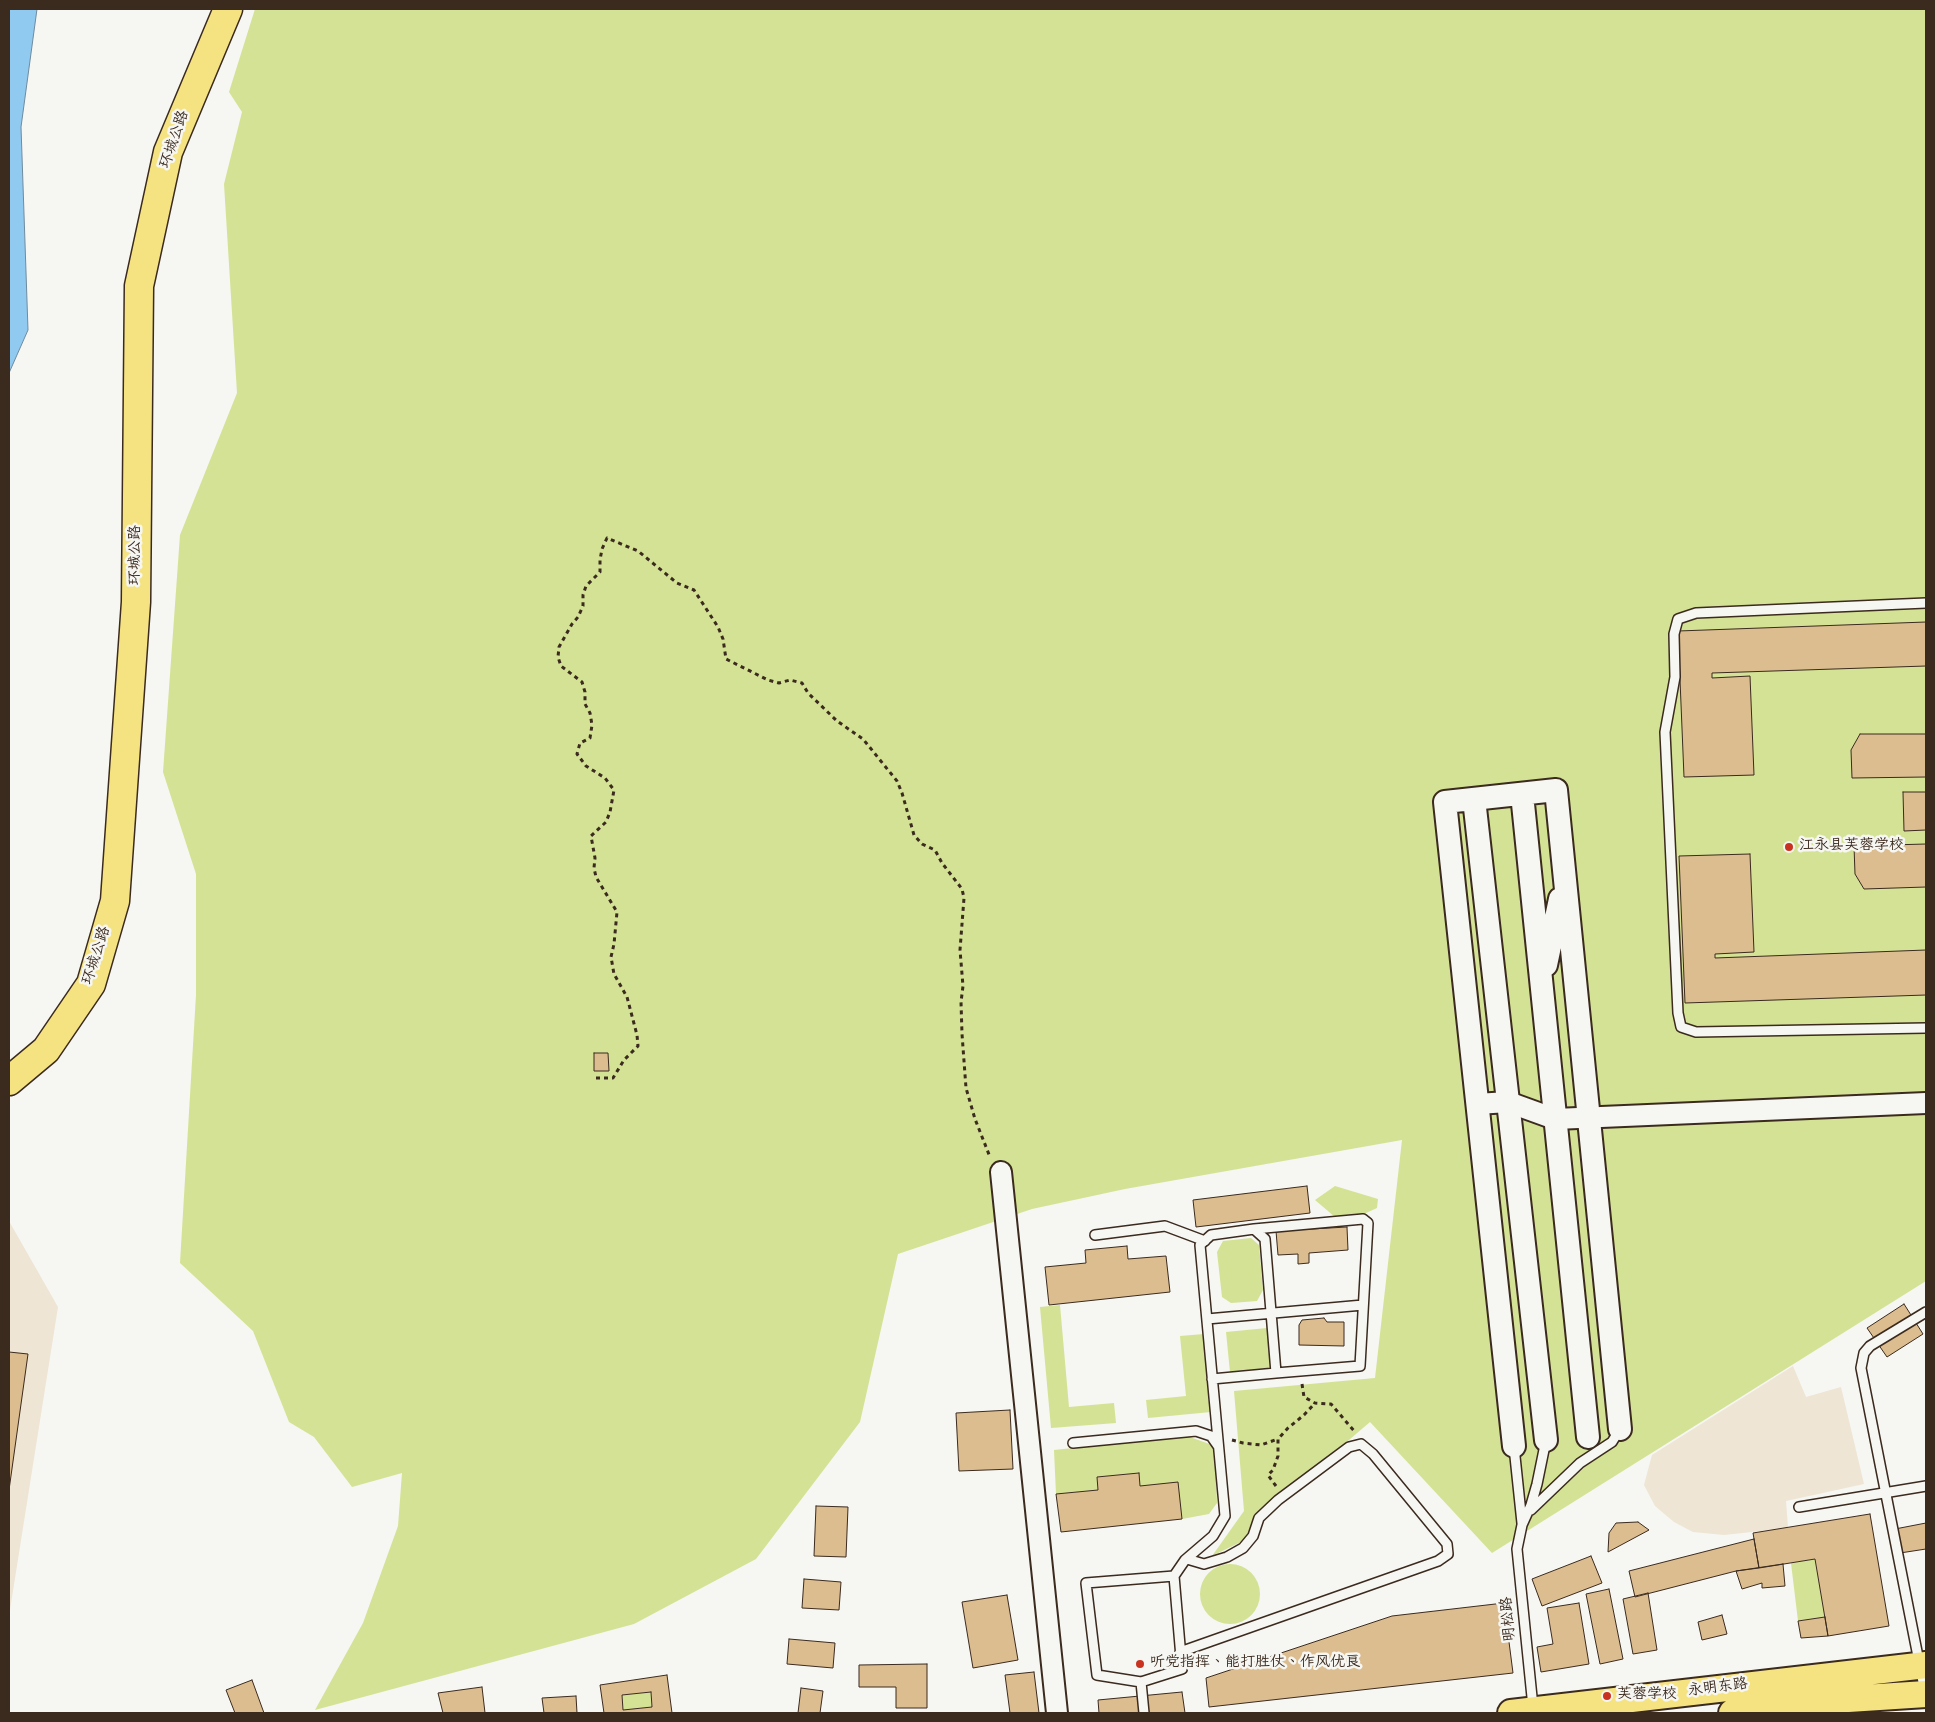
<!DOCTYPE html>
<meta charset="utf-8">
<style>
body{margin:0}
#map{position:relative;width:1935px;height:1722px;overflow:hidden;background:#f6f6f2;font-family:Dekko,sans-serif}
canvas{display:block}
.frame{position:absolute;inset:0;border:10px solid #3b2a1e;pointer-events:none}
</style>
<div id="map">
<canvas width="1935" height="1722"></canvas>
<div class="frame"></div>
</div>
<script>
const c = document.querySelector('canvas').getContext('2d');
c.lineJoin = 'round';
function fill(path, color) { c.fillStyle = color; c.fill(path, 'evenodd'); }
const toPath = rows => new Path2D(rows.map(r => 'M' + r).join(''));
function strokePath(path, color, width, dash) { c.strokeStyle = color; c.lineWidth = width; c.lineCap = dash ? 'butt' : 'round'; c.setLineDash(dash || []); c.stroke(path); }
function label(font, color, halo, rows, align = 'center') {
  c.font = font + ' Dekko,"LXGW WenKai TC",sans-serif'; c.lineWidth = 5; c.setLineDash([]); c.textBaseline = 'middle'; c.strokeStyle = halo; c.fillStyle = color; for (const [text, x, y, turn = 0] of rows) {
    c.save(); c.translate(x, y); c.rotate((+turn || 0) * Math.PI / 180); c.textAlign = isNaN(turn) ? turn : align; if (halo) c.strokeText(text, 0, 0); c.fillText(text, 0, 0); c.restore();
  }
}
fill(toPath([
 [9,1221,58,1307,9,1616],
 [1793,1366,1806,1397,1841,1387,1864,1484,1786,1501,1788,1528,1724,1535,1693,1532,1674,1522,1655,1506,1644,1485,1652,1455]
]), '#eee5d4');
fill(toPath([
 [255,9,1926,9,1926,1281,1492,1553,1370,1422,1259,1517,1253,1536,1212,1556,1244,1511,1234,1391,1375,1378,1402,1140,1125,1189,1032,1209,898,1254,860,1422,756,1559,634,1624,315,1710,363,1623,398,1526,402,1473,352,1487,314,1437,289,1422,253,1331,180,1263,196,995,196,874,163,772,180,535,237,393,224,184,242,112,229,92],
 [1335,1186,1378,1199,1377,1208,1355,1218,1335,1217,1315,1200],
 [1251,1238,1259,1245,1263,1290,1257,1301,1231,1303,1222,1297,1217,1252,1223,1241],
 [1060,1305,1069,1407,1114,1403,1116,1423,1051,1428,1040,1307],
 [1267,1328,1271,1368,1230,1372,1226,1332],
 [1204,1334,1211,1412,1148,1418,1146,1400,1186,1396,1180,1336],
 [1187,1436,1215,1446,1217,1503,1209,1514,1182,1519,1140,1486,1138,1473,1097,1477,1098,1490,1056,1494,1054,1450],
 [1815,1559,1825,1617,1798,1621,1791,1563],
 '1200 1594a30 30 0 1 1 60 0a30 30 0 1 1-60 0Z',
 [651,1692,652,1707,623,1710,622,1695]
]), '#d4e295');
const water = toPath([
 [9,9,37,9,21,127,28,330,9,373,9,9]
]);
fill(water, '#91caf0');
strokePath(water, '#6f8a9c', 1);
const building = toPath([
 [1926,622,1926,666,1712,673,1712,678,1750,676,1754,775,1684,777,1678,631,1926,622],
 [1860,734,1926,734,1926,777,1852,778,1851,750,1860,734],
 [1903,792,1926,792,1926,830,1904,831,1903,792],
 [1926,844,1926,887,1864,889,1855,874,1854,846,1926,844],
 [1750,854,1754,952,1715,954,1715,958,1926,950,1926,995,1685,1003,1679,856,1750,854],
 [594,1053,608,1053,609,1071,594,1071,594,1053],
 [1307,1186,1310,1213,1196,1227,1193,1200,1307,1186],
 [1347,1227,1348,1250,1309,1253,1309,1263,1298,1264,1298,1254,1278,1255,1276,1231,1347,1227],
 [1127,1246,1128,1259,1166,1256,1170,1292,1049,1305,1045,1267,1086,1263,1085,1250,1127,1246],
 [1904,1304,1923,1334,1887,1357,1867,1328,1904,1304],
 [1324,1318,1327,1322,1344,1322,1344,1346,1299,1345,1299,1325,1302,1320,1324,1318],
 [9,1352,28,1354,9,1490,9,1352],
 [1010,1410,1013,1469,959,1471,956,1413,1010,1410],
 [1139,1473,1140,1486,1178,1482,1182,1519,1061,1532,1056,1494,1098,1490,1097,1477,1139,1473],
 [816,1506,848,1507,846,1557,814,1556,816,1506],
 [1870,1514,1889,1626,1828,1636,1815,1559,1759,1568,1753,1533,1870,1514],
 [1638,1522,1649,1530,1608,1552,1609,1533,1616,1523,1638,1522],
 [1926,1523,1926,1549,1900,1553,1895,1529,1926,1523],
 [1754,1539,1759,1568,1736,1571,1635,1597,1629,1571,1754,1539],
 [1591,1556,1602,1583,1542,1606,1532,1579,1591,1556],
 [1783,1564,1785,1586,1762,1588,1762,1583,1742,1589,1736,1571,1783,1564],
 [804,1579,841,1582,839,1610,802,1608,804,1579],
 [1609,1589,1623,1659,1600,1664,1586,1594,1609,1589],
 [1648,1593,1657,1650,1633,1654,1623,1599,1648,1593],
 [1007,1595,1018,1660,973,1668,962,1602,1007,1595],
 [1504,1603,1513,1673,1209,1707,1206,1678,1392,1616,1504,1603],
 [1579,1603,1589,1664,1541,1672,1537,1647,1553,1644,1547,1608,1579,1603],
 [1722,1615,1727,1634,1702,1640,1698,1622,1722,1615],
 [1825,1617,1828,1636,1801,1638,1798,1621,1825,1617],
 [789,1639,835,1643,833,1668,787,1664,789,1639],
 [927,1664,927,1708,896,1708,896,1687,859,1687,859,1665,927,1664],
 [1034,1672,1039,1713,1010,1713,1005,1675,1034,1672],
 [667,1675,672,1713,604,1713,600,1685,667,1675],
 [651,1692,652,1707,623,1710,622,1695,651,1692],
 [252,1680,264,1713,235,1713,226,1690,252,1680],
 [482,1687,485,1713,443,1713,438,1693,482,1687],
 [801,1688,823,1691,820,1713,798,1713,801,1688],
 [1182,1692,1185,1713,1099,1713,1098,1700,1182,1692],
 [576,1696,577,1713,537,1713,544,1713,542,1698,576,1696]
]);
fill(building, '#dcbd8f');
strokePath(building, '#3b2a1e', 1);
const service = toPath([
 [1926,603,1696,613,1678,619,1674,634,1675,677,1665,732,1678,1013,1681,1027,1696,1032,1926,1028],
 [1254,1229,1363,1219,1368,1223,1360,1366,1276,1373],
 [1095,1235,1165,1226,1205,1241],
 [1207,1319,1363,1305],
 [1073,1443,1196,1431,1211,1436,1218,1446],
 [1514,1447,1522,1523],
 [1799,1507,1926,1486],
 [1531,1510,1580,1463,1612,1442,1620,1429],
 [1180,1652,1438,1561,1448,1554,1447,1544,1373,1454,1361,1444,1349,1447,1278,1500,1259,1518,1253,1536,1243,1548,1227,1557,1204,1564,1187,1559],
 [1141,1682,1097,1675,1086,1583,1174,1576],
 [1925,1692,1861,1368,1864,1353,1870,1346,1926,1312],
 [1533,1707,1517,1549,1522,1525,1531,1505,1537,1484,1546,1440],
 [1144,1713,1141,1682,1182,1669,1174,1576,1185,1560,1213,1536,1225,1516,1200,1245,1211,1235,1254,1229,1265,1239,1276,1373,1212,1379]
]);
const tertiary = toPath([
 [1477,1104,1508,1102,1555,1119,1926,1103],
 [1001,1172,1057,1713]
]);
const secondary = toPath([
 [1522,794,1588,1437],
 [1474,799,1546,1440],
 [1546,965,1560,899],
 [1514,1446,1445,802,1556,790,1620,1429]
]);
const primary = toPath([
 [1511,1713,1926,1665],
 [1732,1713,1848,1699,1926,1694]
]);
const trunk = toPath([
 [9,1081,46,1050,91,984,115,901,136,602,139,286,168,152,228,9]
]);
strokePath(service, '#3b2a1e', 12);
strokePath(tertiary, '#3b2a1e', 24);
strokePath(secondary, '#3b2a1e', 26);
strokePath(primary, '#3b2a1e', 30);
strokePath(trunk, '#3b2a1e', 31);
strokePath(toPath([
 [596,1078,613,1078,624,1060,638,1046,637,1035,627,997,614,974,611,957,614,944,617,912,596,877,594,868,595,858,591,836,606,822,610,812,614,790,605,778,586,766,577,754,580,743,590,738,592,725,590,713,585,704,585,692,582,682,561,666,558,657,559,647,572,624,578,617,583,606,583,595,586,586,600,572,600,560,602,549,607,538,638,551,677,583,694,590,718,627,723,639,726,659,768,680,779,683,790,680,802,683,808,693,837,721,863,739,897,781,902,793,914,835,922,844,935,850,942,863,962,889,964,898,960,950,963,986,961,1002,962,1034,966,1088,975,1119,990,1157],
 [1302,1384,1304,1397,1315,1403,1331,1404,1355,1432],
 [1232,1440,1243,1443,1261,1445,1278,1439],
 [1276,1486,1268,1475,1273,1470,1278,1456,1278,1439,1288,1428,1304,1415,1315,1403]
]), '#3b2a1e', 3, [4, 4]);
strokePath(service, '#f6f6f2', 9);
strokePath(tertiary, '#f6f6f2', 20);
strokePath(secondary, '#f6f6f2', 22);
strokePath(primary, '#f5e382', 26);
strokePath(trunk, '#f5e382', 28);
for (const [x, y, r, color] of [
 [1789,847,5,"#c8321e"],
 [1140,1664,5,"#c8321e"],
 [1607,1696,5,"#c8321e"]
]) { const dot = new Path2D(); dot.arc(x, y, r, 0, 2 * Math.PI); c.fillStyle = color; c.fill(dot); strokePath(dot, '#f6f6f2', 2); }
label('15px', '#3b2a1e', '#f6f6f2', [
 ["环城公路",176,140,-71],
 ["环城公路",137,555,-90],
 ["环城公路",98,956,-72],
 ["明松路",1510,1619,-95],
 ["永明东路",1718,1689,-7]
]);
label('15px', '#3b2a1e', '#f6f6f2', [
 ["江永县芙蓉学校",1799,847],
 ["听党指挥、能打胜仗、作风优良",1150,1664],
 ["芙蓉学校",1617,1696]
], 'left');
</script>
